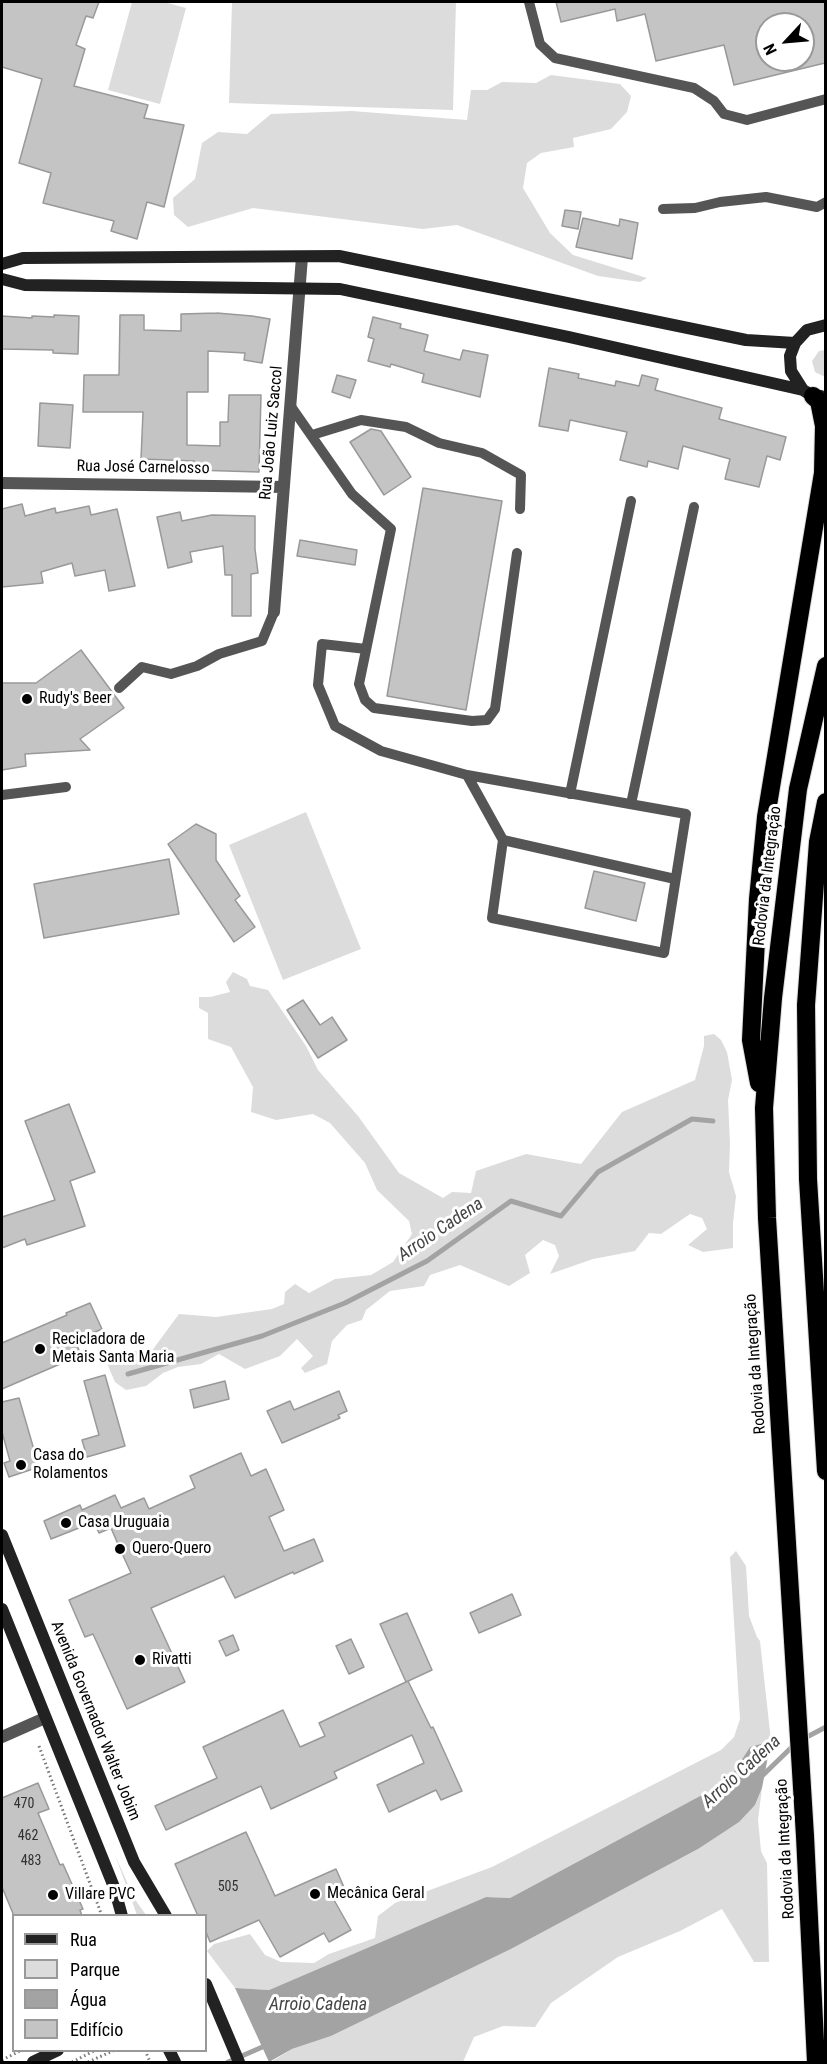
<!DOCTYPE html>
<meta charset="utf-8">
<style>
body{margin:0}
#map{position:relative;width:827px;height:2064px;overflow:hidden;background:#fff;font-family:"Roboto Condensed",sans-serif}
canvas{display:block}
.frame{position:absolute;inset:0;border:3px solid #000;pointer-events:none}
.legend{position:absolute;left:12px;top:1914px;width:195px;height:138px;box-sizing:border-box;background:#fff;border:2px solid #999;margin:0;padding:8px 10px;list-style:none;font-size:18px;color:#000}
.legend li{display:flex;align-items:center;gap:12px;height:30px}
.legend b{width:30px;border:2px solid #999}
.north{position:absolute;left:755px;top:12px;width:60px;height:60px;box-sizing:border-box;background:#fff;border:2px solid #999;border-radius:50%;rotate:244deg;font-size:16px;font-weight:700;line-height:24px;text-align:center;color:#000}
.north::after{content:'';display:block;margin:auto;width:21px;height:27px;background:#000;clip-path:polygon(50% 0,100% 100%,50% 72%,0 100%)}
</style>
<div id="map">
<canvas width="827" height="2064"></canvas>
<div class="frame"></div>
<ul class="legend">
<li><b style="height:8px;background:#222"></b>Rua</li>
<li><b style="height:16px;background:#dcdcdc"></b>Parque</li>
<li><b style="height:16px;background:#a3a3a3"></b>Água</li>
<li><b style="height:16px;background:#c4c4c4"></b>Edifício</li>
</ul>
<div class="north">N</div>
</div>
<script>
const c = document.querySelector('canvas').getContext('2d');
c.lineJoin = 'round';
function fill(path, color) { c.fillStyle = color; c.fill(path, 'evenodd'); }
const toPath = rows => new Path2D(rows.map(r => 'M' + r).join(''));
function strokePath(path, color, width, dash) { c.strokeStyle = color; c.lineWidth = width; c.lineCap = dash ? 'butt' : 'round'; c.setLineDash(dash || []); c.stroke(path); }
function label(font, color, halo, rows, align = 'center') {
  c.font = font + ' "Roboto Condensed",sans-serif'; c.lineWidth = 6; c.setLineDash([]); c.textBaseline = 'middle'; c.strokeStyle = halo; c.fillStyle = color; for (const [text, x, y, turn = 0] of rows) {
    c.save(); c.translate(x, y); c.rotate((+turn || 0) * Math.PI / 180); c.textAlign = isNaN(turn) ? turn : align; if (halo) c.strokeText(text, 0, 0); c.fillText(text, 0, 0); c.restore();
  }
}
fill(toPath([
 [132,2,164,2,186,8,160,104,108,90],
 [232,2,456,2,453,110,229,103],
 [551,75,620,84,631,96,627,112,611,129,573,138,574,147,541,153,527,163,523,188,550,233,573,255,647,278,640,282,598,276,457,225,423,229,253,208,188,227,174,215,173,198,195,179,202,143,218,132,247,134,271,114,352,111,467,120,471,90,487,90,502,82,536,83],
 [825,350,826,377,825,377,815,372,812,361,819,351],
 [306,812,361,949,283,980,229,845],
 [233,972,247,979,250,986,268,990,306,1046,318,1070,358,1116,399,1173,443,1198,452,1192,471,1193,476,1171,526,1154,581,1164,622,1112,695,1080,704,1046,704,1036,714,1034,721,1040,727,1052,732,1080,728,1100,730,1143,729,1172,736,1196,733,1223,733,1248,703,1252,688,1245,707,1229,702,1218,690,1214,661,1234,649,1233,635,1251,593,1259,550,1274,559,1256,555,1245,543,1240,525,1255,530,1273,509,1286,460,1265,430,1275,424,1286,390,1291,366,1310,362,1320,347,1325,332,1341,327,1364,305,1373,301,1368,313,1356,297,1339,280,1356,245,1369,219,1354,201,1364,178,1367,163,1373,146,1386,126,1390,115,1382,106,1361,136,1351,151,1352,179,1314,216,1317,272,1309,284,1304,285,1292,295,1284,309,1293,335,1279,371,1275,393,1262,412,1234,409,1221,377,1190,365,1163,330,1123,313,1114,276,1120,251,1112,253,1087,231,1047,208,1039,208,1013,199,1008,199,997,210,997,230,992,226,982],
 [736,1551,746,1566,749,1616,757,1637,760,1641,771,1741,750,1747,728,1781,510,1898,486,1897,269,1990,235,1988,207,1951,214,1944,250,1934,265,1955,281,1962,314,1963,329,1954,375,1938,378,1916,395,1903,492,1867,721,1750,734,1737,740,1719,730,1557],
 [762,1788,758,1820,761,1851,767,1863,769,1962,754,1962,722,1909,680,1931,618,1957,551,2003,535,2027,503,2026,474,2037,463,2062,271,2062,292,2049,331,2036,511,1949,698,1849,755,1805],
 [115,1855,134,1898,146,1915,137,1915]
]), '#dcdcdc');
fill(toPath([
 [771,1741,762,1788,755,1805,739,1822,698,1849,511,1949,331,2036,292,2049,269,2062,235,1988,269,1990,486,1897,510,1898,728,1781,750,1747]
]), '#a3a3a3');
strokePath(toPath([
 [128,1374,262,1336,345,1303,427,1261,511,1201,561,1216,598,1172,692,1119,713,1121],
 [803,1739,826,1727],
 [761,1777,795,1744],
 [228,2062,267,2045]
]), '#a3a3a3', 5);
const building = toPath([
 [2,2,99,2,93,18,86,16,76,45,85,49,74,86,148,105,144,118,184,125,164,207,147,202,137,239,111,231,114,221,43,203,51,173,19,163,42,79,2,67,2,2],
 [556,2,825,2,825,63,734,85,724,45,656,61,645,14,617,21,615,9,561,22,556,2],
 [767,24,803,24,803,60,767,60,767,24],
 [565,210,581,212,578,229,562,226,565,210],
 [583,218,619,226,620,219,638,223,632,259,576,247,583,218],
 [217,313,252,316,270,319,262,363,244,360,245,353,208,351,208,392,187,392,187,445,220,446,220,422,228,422,229,395,261,395,259,472,194,470,194,461,141,459,143,412,83,412,84,375,119,375,120,315,144,315,144,330,181,331,181,314,217,313],
 [54,315,79,316,78,354,53,353,53,350,2,349,2,316,32,318,32,316,54,317,54,315],
 [373,317,401,324,400,328,428,335,424,351,460,360,463,350,488,355,480,397,422,382,424,374,391,364,390,367,368,361,374,339,368,337,373,317],
 [549,368,579,374,578,378,615,386,616,381,639,386,642,375,658,379,655,390,722,408,719,419,786,437,780,460,767,456,759,487,725,479,730,459,683,446,678,469,648,461,647,467,620,460,627,432,570,420,568,431,539,426,549,368],
 [337,375,356,380,350,398,332,392,337,375],
 [40,403,73,405,70,448,38,446,40,403],
 [371,429,381,431,411,477,384,495,350,442,371,429],
 [423,488,502,501,466,710,387,696,423,488],
 [22,504,25,516,55,508,56,513,89,506,91,515,117,509,135,586,109,591,105,570,75,576,72,563,41,572,43,583,2,587,2,509,22,504],
 [180,512,182,521,212,515,255,516,255,549,258,573,251,574,251,616,232,616,232,575,225,575,223,546,190,552,192,562,168,568,157,517,180,512],
 [300,540,357,550,355,565,297,556,300,540],
 [81,650,124,708,80,739,90,750,25,754,26,766,2,770,2,683,36,683,81,650],
 [196,824,216,834,216,860,240,896,235,900,255,927,234,942,168,844,196,824],
 [169,859,179,914,44,938,34,884,169,859],
 [594,871,645,883,636,921,585,908,594,871],
 [303,1000,320,1025,332,1017,347,1040,318,1058,287,1010,303,1000],
 [69,1104,95,1172,70,1181,85,1226,27,1245,25,1239,2,1248,2,1217,55,1200,25,1121,69,1104],
 [90,1303,102,1329,75,1341,81,1355,2,1389,2,1343,67,1315,66,1313,90,1303],
 [105,1375,125,1446,87,1457,82,1440,99,1435,84,1381,105,1375],
 [225,1381,229,1399,194,1408,190,1390,225,1381],
 [339,1391,347,1411,338,1415,340,1418,282,1443,267,1411,290,1401,294,1410,339,1391],
 [19,1398,39,1467,9,1477,4,1463,10,1461,2,1432,2,1402,19,1398],
 [241,1453,251,1476,266,1469,284,1510,269,1517,284,1551,314,1539,323,1561,294,1574,293,1572,235,1598,224,1576,151,1608,185,1682,127,1709,93,1634,85,1637,69,1600,131,1573,120,1549,111,1528,99,1533,95,1525,91,1527,89,1524,51,1539,44,1521,80,1505,82,1510,115,1495,121,1508,144,1498,149,1509,195,1488,190,1476,241,1453],
 [512,1594,521,1615,479,1633,470,1613,512,1594],
 [407,1613,432,1670,406,1682,380,1624,407,1613],
 [233,1635,239,1650,226,1656,219,1641,233,1635],
 [351,1639,364,1667,349,1674,336,1646,351,1639],
 [408,1681,431,1728,433,1727,462,1791,441,1800,436,1790,389,1812,377,1785,424,1763,412,1735,334,1772,337,1778,271,1809,261,1786,166,1830,155,1806,217,1778,203,1747,283,1710,300,1747,325,1736,319,1723,408,1681],
 [38,1783,49,1809,38,1813,60,1865,63,1864,83,1909,80,1910,82,1916,14,1916,2,1887,2,1798,38,1783],
 [246,1832,275,1896,336,1869,347,1894,334,1900,351,1930,329,1942,324,1933,280,1957,259,1920,210,1942,206,1932,206,1916,198,1916,175,1864,246,1832]
]);
fill(building, '#c4c4c4');
strokePath(building, '#999', 1.5);
const highway = toPath([
 [826,802,818,842,806,1005,808,1179,826,1471],
 [759,1083,751,1040,758,899,766,817,823,473,824,426,819,401,813,396],
 [816,2062,805,1836,767,1218,764,1108,773,998,798,789,826,666]
]);
strokePath(highway, '#dbdbdb', 20);
strokePath(toPath([
 [39,1746,102,1916],
 [145,2050,150,2062],
 [2,2060,22,2050],
 [72,2062,96,2050],
 [88,2062,115,2050]
]), '#777', 3, [1.5, 3]);
strokePath(toPath([
 [529,2,540,44,555,58,694,88,714,101,724,114,747,120,826,99],
 [663,209,695,208,720,202,766,197,817,207,826,202],
 [290,405,352,494,391,529,359,684,365,700,374,708,472,721,487,720,495,709,517,553],
 [312,435,361,420,406,427,439,443,482,453,521,475,520,509],
 [366,649,322,644,318,685,335,726,381,751,467,775,686,814,664,953,492,918,503,840,467,775],
 [119,688,142,667,171,674,197,666,219,654,262,641,274,612],
 [570,794,631,501],
 [2,795,66,787],
 [631,804,694,507],
 [503,840,675,879]
]), '#555', 10);
strokePath(toPath([
 [2,483,284,487],
 [274,612,302,257],
 [2,1737,45,1718]
]), '#555', 12);
strokePath(toPath([
 [2,264,23,258,339,256,746,340,795,343],
 [2,279,25,285,340,289,569,337,803,390,813,396,821,396],
 [803,390,791,371,790,356,795,343,807,330,826,325],
 [2,1535,134,1862,166,1916],
 [2,1609,114,1887,122,1916],
 [206,1984,239,2062],
 [169,2050,175,2062],
 [33,2062,58,2050]
]), '#222', 12);
strokePath(highway, '#000', 18);
for (const [x, y, r, color] of [
 [27,699,6,"#000"],
 [40,1349,6,"#000"],
 [21,1465,6,"#000"],
 [66,1523,6,"#000"],
 [120,1549,6,"#000"],
 [140,1660,6,"#000"],
 [315,1894,6,"#000"],
 [53,1895,6,"#000"]
]) { const dot = new Path2D(); dot.arc(x, y, r, 0, 2 * Math.PI); c.fillStyle = color; c.fill(dot); strokePath(dot, '#fff', 2); }
label('14px', '#313131', null, [
 ["470",24,1804],
 ["462",28,1836],
 ["483",31,1861],
 ["505",228,1887]
]);
label('16px', '#000', '#fff', [
 ["Rua João Luiz Saccol",272,433,-85],
 ["Rua José Carnelosso",143,468,1],
 ["Rodovia da Integração",768,876,-83],
 ["Rodovia da Integração",756,1364,-94],
 ["Avenida Governador Walter Jobim",95,1721,68],
 ["Rodovia da Integração",786,1849,-93]
]);
label('16px', '#000', '#fff', [
 ["Rudy's Beer",39,699],
 ["Recicladora de",52,1340],
 ["Metais Santa Maria",52,1358],
 ["Casa do",33,1456],
 ["Rolamentos",33,1474],
 ["Casa Uruguaia",78,1523],
 ["Quero-Quero",132,1549],
 ["Rivatti",152,1660],
 ["Mecânica Geral",327,1894],
 ["Villare PVC",65,1895]
], 'left');
label('italic 18px', '#444', '#fff', [
 ["Arroio Cadena",441,1230,-34],
 ["Arroio Cadena",742,1772,-42],
 ["Arroio Cadena",318,2005]
]);
</script>
